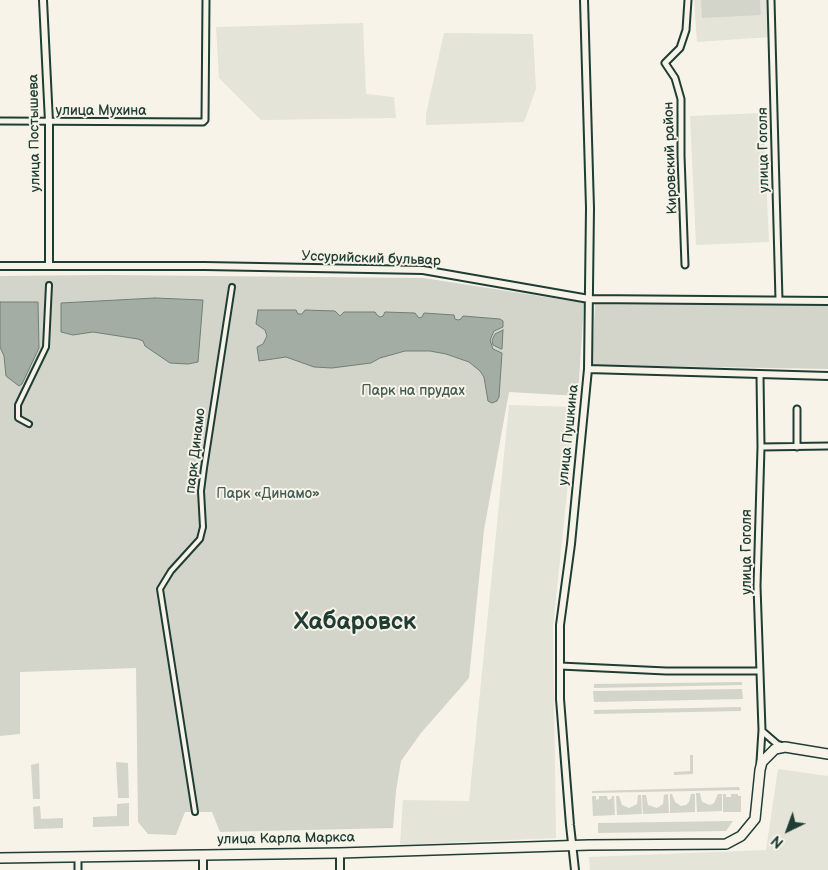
<!DOCTYPE html>
<meta charset="utf-8">
<style>
body{margin:0}
#map{position:relative;width:828px;height:870px;overflow:hidden;background:#f7f3e8;font-family:"Balsamiq Sans",sans-serif}
canvas{display:block}
.north{position:absolute;left:763px;top:805px;width:50px;height:50px;-webkit-text-stroke:4px #f7f3e8;paint-order:stroke;rotate:222deg;font-size:14px;font-weight:700;line-height:20px;text-align:center;color:#1f3d34}
.north::after{content:'';display:block;margin:auto;width:18px;height:22px;background:#1f3d34;clip-path:polygon(50% 0,100% 100%,50% 72%,0 100%)}
</style>
<div id="map">
<canvas width="828" height="870"></canvas>
<div class="north">N</div>
</div>
<script>
const c = document.querySelector('canvas').getContext('2d');
c.lineJoin = 'round';
function fill(path, color) { c.fillStyle = color; c.fill(path, 'evenodd'); }
const toPath = rows => new Path2D(rows.map(r => 'M' + r).join(''));
function strokePath(path, color, width, dash) { c.strokeStyle = color; c.lineWidth = width; c.lineCap = dash ? 'butt' : 'round'; c.setLineDash(dash || []); c.stroke(path); }
function label(font, color, halo, rows, align = 'center') {
  c.font = font + ' "Balsamiq Sans",sans-serif'; c.lineWidth = 4; c.setLineDash([]); c.textBaseline = 'middle'; c.strokeStyle = halo; c.fillStyle = color; for (const [text, x, y, turn = 0] of rows) {
    c.save(); c.translate(x, y); c.rotate((+turn || 0) * Math.PI / 180); c.textAlign = isNaN(turn) ? turn : align; if (halo) c.strokeText(text, 0, 0); c.fillText(text, 0, 0); c.restore();
  }
}
fill(toPath([
 [694,0,769,0,771,37,697,42],
 [363,23,366,94,394,97,396,118,261,120,219,78,216,27],
 [444,33,533,34,536,89,524,122,426,125,426,114],
 [763,113,769,242,696,245,690,116],
 [509,405,576,407,553,627,556,838,400,845,403,800,469,801],
 [778,769,828,776,828,870,590,870,589,857,766,850]
]), '#e5e4d9');
fill(toPath([
 [701,0,760,0,761,15,702,18],
 [105,275,424,278,584,303,578,396,509,392,484,530,469,678,421,733,401,761,396,791,393,828,220,832,212,812,185,812,176,835,148,834,138,822,136,668,20,672,20,734,0,736,0,276],
 [595,304,828,305,828,369,592,365],
 [742,682,742,685,594,688,594,684],
 [742,689,743,699,594,702,593,691],
 [741,707,741,711,594,714,594,710],
 [690,755,693,755,693,774,674,775,674,772,690,771],
 [116,762,128,763,129,798,118,798],
 [39,763,40,799,33,799,31,765],
 [739,787,740,790,592,793,592,791],
 [696,793,700,793,702,802,710,805,714,803,718,794,722,794,722,811,697,812],
 [668,794,669,813,643,814,642,795,646,795,648,805,657,808,663,804,664,795],
 [670,794,672,794,675,802,681,806,686,805,689,802,691,794,695,794,695,812,670,813],
 [723,794,726,794,726,797,731,797,731,794,738,794,738,796,741,796,741,812,723,812],
 [638,795,641,795,642,814,617,815,616,796,619,796,622,805,629,808,637,804],
 [592,796,596,796,596,800,599,799,599,796,607,796,608,800,611,799,612,796,614,796,615,815,593,816],
 [129,803,129,826,93,827,93,817,117,816,117,804],
 [40,806,41,819,63,818,63,828,34,829,33,807],
 [733,821,726,831,598,833,598,823]
]), '#d3d5ca');
const water = toPath([
 [155,298,203,300,198,362,188,364,170,363,145,346,143,341,138,339,93,332,73,335,61,332,61,303,155,298],
 [0,302,38,302,39,348,22,384,19,386,6,376,4,356,0,347,0,302],
 [258,310,296,310,298,314,302,314,305,310,335,311,340,316,344,312,375,312,377,315,380,317,383,316,385,312,415,313,419,318,422,317,424,313,454,315,455,319,458,320,461,319,463,316,500,319,503,321,503,327,494,331,490,340,493,349,502,353,499,397,497,401,492,403,488,401,484,377,480,371,469,362,446,354,430,351,405,351,380,358,371,363,332,368,314,367,286,357,259,361,257,347,263,344,267,336,265,330,256,324,258,310],
 [503,330,502,349,501,349,493,345,492,340,495,334,503,330]
]);
fill(water, '#a4ada3');
strokePath(water, '#6f8077', 1);
const pedestrian = toPath([
 [29,424,18,418,18,405,46,347,49,285],
 [195,812,160,589,171,571,200,539,203,527,201,491,204,468,232,287]
]);
const minor = toPath([
 [771,0,779,300],
 [0,121,203,122,205,120,206,0],
 [685,265,681,156,681,99,675,78,665,63,680,48,686,30,688,0],
 [760,375,761,447,757,586,762,730,760,762],
 [797,409,797,447],
 [761,447,828,446],
 [560,666,666,671,759,671],
 [762,731,777,744,783,746],
 [78,870,78,856]
]);
const tertiary = toPath([
 [43,0,49,122,49,266],
 [0,266,205,266,423,270,589,299,828,301],
 [588,369,828,376],
 [203,870,203,854],
 [340,870,340,853],
 [575,870,570,825,560,699,560,625,571,544,588,369,590,208,584,0]
]);
const primary = toPath([
 [0,858,340,853,589,845,726,844,741,836,755,819,760,770,762,762,775,749,785,747,828,754]
]);
strokePath(pedestrian, '#1f3d34', 8);
strokePath(minor, '#1f3d34', 9);
strokePath(tertiary, '#1f3d34', 10);
strokePath(primary, '#1f3d34', 12);
strokePath(pedestrian, '#f7f3e8', 4);
strokePath(minor, '#f7f3e8', 5);
strokePath(tertiary, '#f7f3e8', 6);
strokePath(primary, '#f7f3e8', 9);
label('14px', '#1f3d34', '#f7f3e8', [
 ["улица Мухина",101,111],
 ["улица Постышева",35,133,-91],
 ["улица Гоголя",764,150,-91],
 ["Кировский район",671,158,-92],
 ["Уссурийский бульвар",371,259,2],
 ["улица Пушкина",569,435,-84],
 ["парк Динамо",196,451,-83],
 ["улица Гоголя",747,552,-90],
 ["улица Карла Маркса",286,839,-1]
]);
label('14px', '#435b52', '#f7f3e8', [
 ["Парк на прудах",413,391],
 ["Парк «Динамо»",268,494]
]);
label('bold 24px', '#1f3d34', '#f7f3e8', [
 ["Хабаровск",355,623]
]);
</script>
